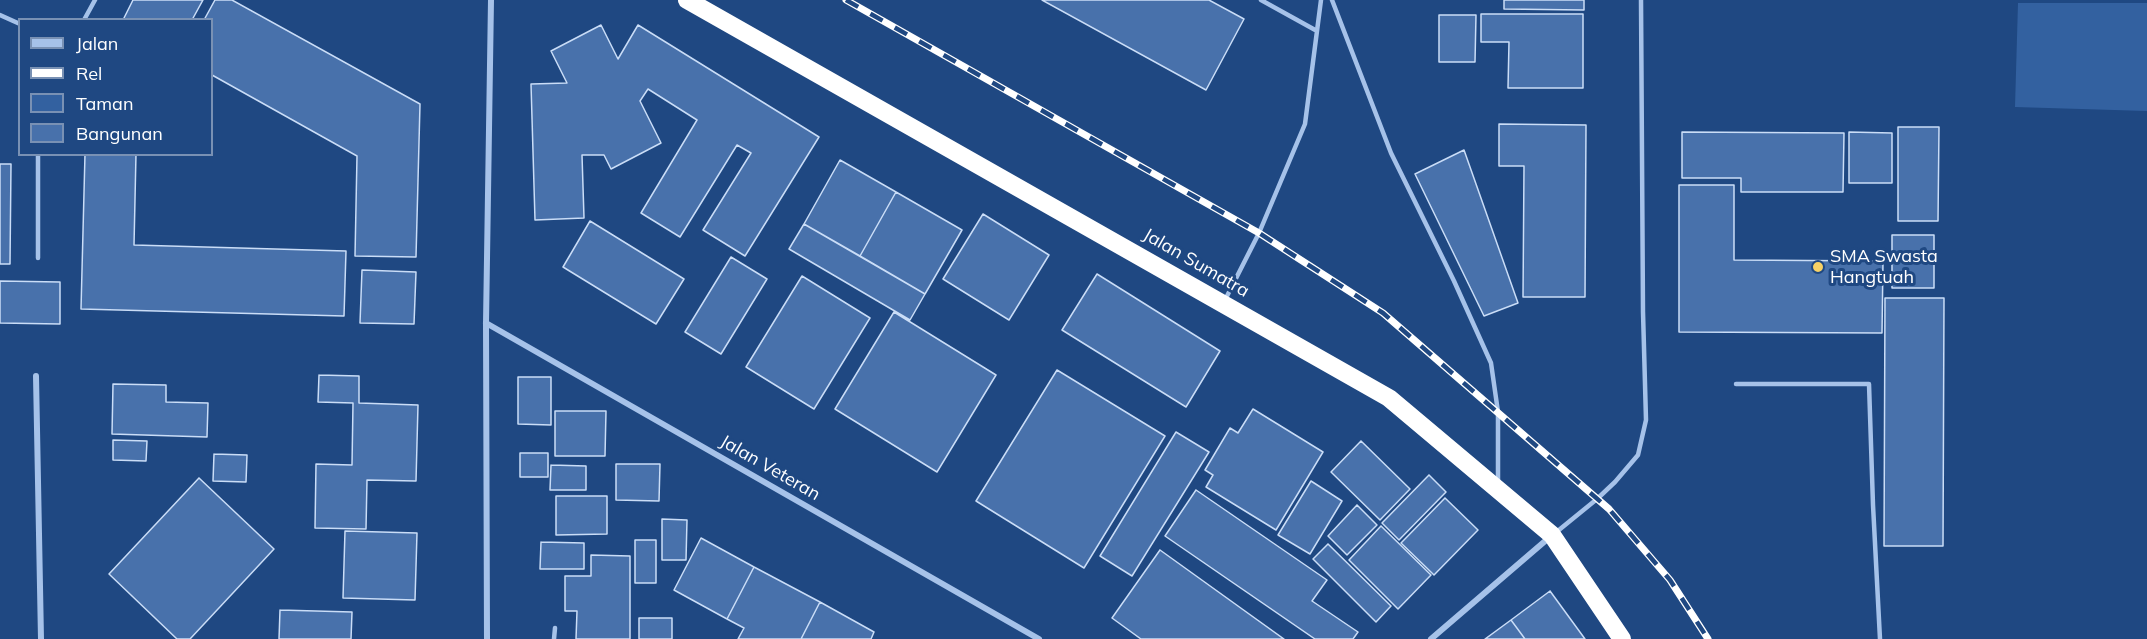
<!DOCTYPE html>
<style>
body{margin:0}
#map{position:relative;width:2147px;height:639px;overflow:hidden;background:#1f4882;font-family:Mulish,sans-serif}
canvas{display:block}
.legend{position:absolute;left:18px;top:18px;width:195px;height:138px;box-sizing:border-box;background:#1f4882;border:2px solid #7991b4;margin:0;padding:8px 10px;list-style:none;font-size:18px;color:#fff}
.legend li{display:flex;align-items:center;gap:12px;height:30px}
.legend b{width:30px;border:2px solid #7991b4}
</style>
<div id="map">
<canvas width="2147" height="639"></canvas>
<ul class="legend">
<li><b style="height:8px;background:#a6c2e9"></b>Jalan</li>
<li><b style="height:8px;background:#fff"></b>Rel</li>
<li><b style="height:16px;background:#3361a0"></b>Taman</li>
<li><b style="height:16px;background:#4871ab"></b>Bangunan</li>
</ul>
</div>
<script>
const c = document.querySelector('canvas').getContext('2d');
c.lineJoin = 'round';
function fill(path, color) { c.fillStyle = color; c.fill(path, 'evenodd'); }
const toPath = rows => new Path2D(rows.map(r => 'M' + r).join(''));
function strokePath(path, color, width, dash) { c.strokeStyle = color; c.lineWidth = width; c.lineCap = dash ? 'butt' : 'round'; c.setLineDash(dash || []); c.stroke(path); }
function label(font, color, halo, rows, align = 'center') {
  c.font = font + ' Mulish,sans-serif'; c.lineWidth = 6; c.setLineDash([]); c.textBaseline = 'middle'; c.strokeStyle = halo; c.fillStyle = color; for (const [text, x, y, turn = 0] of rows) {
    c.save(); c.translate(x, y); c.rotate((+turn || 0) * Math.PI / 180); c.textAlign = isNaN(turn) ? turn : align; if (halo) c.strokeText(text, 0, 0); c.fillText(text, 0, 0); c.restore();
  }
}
fill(toPath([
 [2018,3,2147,3,2147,111,2015,107]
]), '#3361a0');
const building = toPath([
 [133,0,203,0,192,20,123,20,133,0],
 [215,0,232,0,420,104,416,257,355,256,357,156,212,75,212,20,204,20,215,0],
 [1042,0,1209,0,1244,19,1206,90,1042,0],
 [1504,0,1584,0,1584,10,1504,9,1504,0],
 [1481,14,1583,14,1583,88,1508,88,1509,42,1481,42,1481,14],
 [1439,15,1476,15,1475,62,1439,62,1439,15],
 [601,25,618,59,638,25,819,137,745,256,703,230,751,153,737,145,680,237,641,213,697,120,648,89,640,101,661,143,611,169,604,155,582,155,584,218,535,220,531,84,567,83,551,51,601,25],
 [1499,124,1586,125,1585,297,1523,297,1524,166,1499,166,1499,124],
 [1898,127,1939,127,1938,221,1898,221,1898,127],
 [1682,132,1844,133,1843,192,1741,192,1741,178,1682,178,1682,132],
 [1849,132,1892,133,1892,183,1849,183,1849,132],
 [1464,150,1518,303,1484,316,1415,174,1464,150],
 [85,154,136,154,134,245,346,251,344,316,81,309,85,154],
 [840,160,896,192,860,256,804,224,840,160],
 [0,164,11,164,10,264,0,264,0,164],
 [1679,185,1734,185,1734,260,1883,261,1882,333,1679,332,1679,185],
 [896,192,962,230,925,294,860,256,896,192],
 [983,214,1049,255,1009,320,943,279,983,214],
 [590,221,684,279,656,324,563,267,590,221],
 [804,224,925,294,910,320,789,249,804,224],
 [1892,235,1934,235,1934,288,1892,288,1892,235],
 [731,257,767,279,721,354,685,332,731,257],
 [362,270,416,272,414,324,360,323,362,270],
 [1097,274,1220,351,1186,407,1062,330,1097,274],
 [802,276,870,318,814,409,746,367,802,276],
 [0,281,60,282,60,324,0,323,0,281],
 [1885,298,1944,298,1943,546,1884,546,1885,298],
 [894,312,996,375,937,472,835,409,894,312],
 [1057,370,1165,436,1084,568,976,501,1057,370],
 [319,375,359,376,359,403,418,405,416,481,367,480,366,529,315,528,316,464,352,465,353,403,318,402,319,375],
 [518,377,551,377,551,425,518,424,518,377],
 [113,384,166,385,166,402,208,403,207,437,112,434,113,384],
 [1253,409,1323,452,1276,530,1206,487,1213,475,1205,470,1230,428,1238,433,1253,409],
 [555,411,606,411,605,456,555,456,555,411],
 [1176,432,1209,452,1132,576,1100,556,1176,432],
 [113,440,147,441,146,461,113,460,113,440],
 [1361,441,1410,489,1380,520,1331,472,1361,441],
 [520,453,548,453,548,477,520,477,520,453],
 [214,454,247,455,246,482,213,481,214,454],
 [616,464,660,464,659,501,616,500,616,464],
 [551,465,586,466,586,490,550,490,551,465],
 [1429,475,1446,492,1399,540,1382,523,1429,475],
 [199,478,274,549,190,639,177,639,109,574,199,478],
 [1311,481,1342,501,1310,554,1278,535,1311,481],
 [1196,490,1327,580,1312,601,1358,632,1353,639,1315,639,1165,536,1196,490],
 [556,496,607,496,607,534,556,535,556,496],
 [1445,498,1478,530,1434,575,1401,543,1445,498],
 [1357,505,1377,525,1347,555,1328,536,1357,505],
 [662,519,687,520,686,560,662,560,662,519],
 [1381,526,1431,575,1398,609,1349,560,1381,526],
 [345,531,417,533,415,600,343,598,345,531],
 [701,538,754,567,727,619,674,590,701,538],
 [635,540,656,540,656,583,635,583,635,540],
 [541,542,584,543,584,569,540,569,541,542],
 [1328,544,1391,606,1376,622,1313,559,1328,544],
 [1160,550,1284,639,1141,639,1112,618,1160,550],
 [591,555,630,556,630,639,576,639,577,611,565,611,565,576,591,576,591,555],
 [754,567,820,602,801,639,738,639,744,628,727,619,754,567],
 [1550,591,1585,639,1525,639,1511,620,1550,591],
 [820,602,874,632,871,639,801,639,820,602],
 [280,610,352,612,351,639,279,639,280,610],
 [639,618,672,618,672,639,639,639,639,618],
 [1511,620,1525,639,1485,639,1511,620]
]);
fill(building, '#4871ab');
strokePath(building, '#caddf7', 1.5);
strokePath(toPath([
 [1261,0,1317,31],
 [1332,0,1391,153,1454,281,1491,363,1498,412,1498,484],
 [0,15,20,24],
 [84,20,95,0],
 [38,154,38,258],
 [1225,300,1259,233,1305,124,1321,0],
 [1736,384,1869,384,1873,505,1880,639],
 [1554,534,1597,499,1615,482,1638,455,1646,420,1643,312,1641,0],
 [554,639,555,628]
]), '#a6c2e9', 4.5);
strokePath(toPath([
 [486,323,1039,639],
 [36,376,41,639],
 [487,639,486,323,491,0],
 [1431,639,1551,536]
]), '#a6c2e9', 6);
strokePath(toPath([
 [687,0,1389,398,1552,535,1622,639]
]), '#fff', 18);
const rail = toPath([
 [846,0,1259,233,1383,313,1609,509,1670,580,1708,639]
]);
strokePath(rail, '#fff', 7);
strokePath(rail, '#1f4882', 4.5, [14]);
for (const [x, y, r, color] of [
 [1818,267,6,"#f7d166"]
]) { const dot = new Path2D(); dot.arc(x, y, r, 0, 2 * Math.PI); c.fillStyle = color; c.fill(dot); strokePath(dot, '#1f4882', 2); }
label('18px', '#fff', '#1f4882', [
 ["SMA Swasta",1830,257],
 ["Hangtuah",1830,278]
], 'left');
label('18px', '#fff', '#1f4882', [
 ["Jalan Sumatra",1196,263,30],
 ["Jalan Veteran",770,468,30]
]);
</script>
